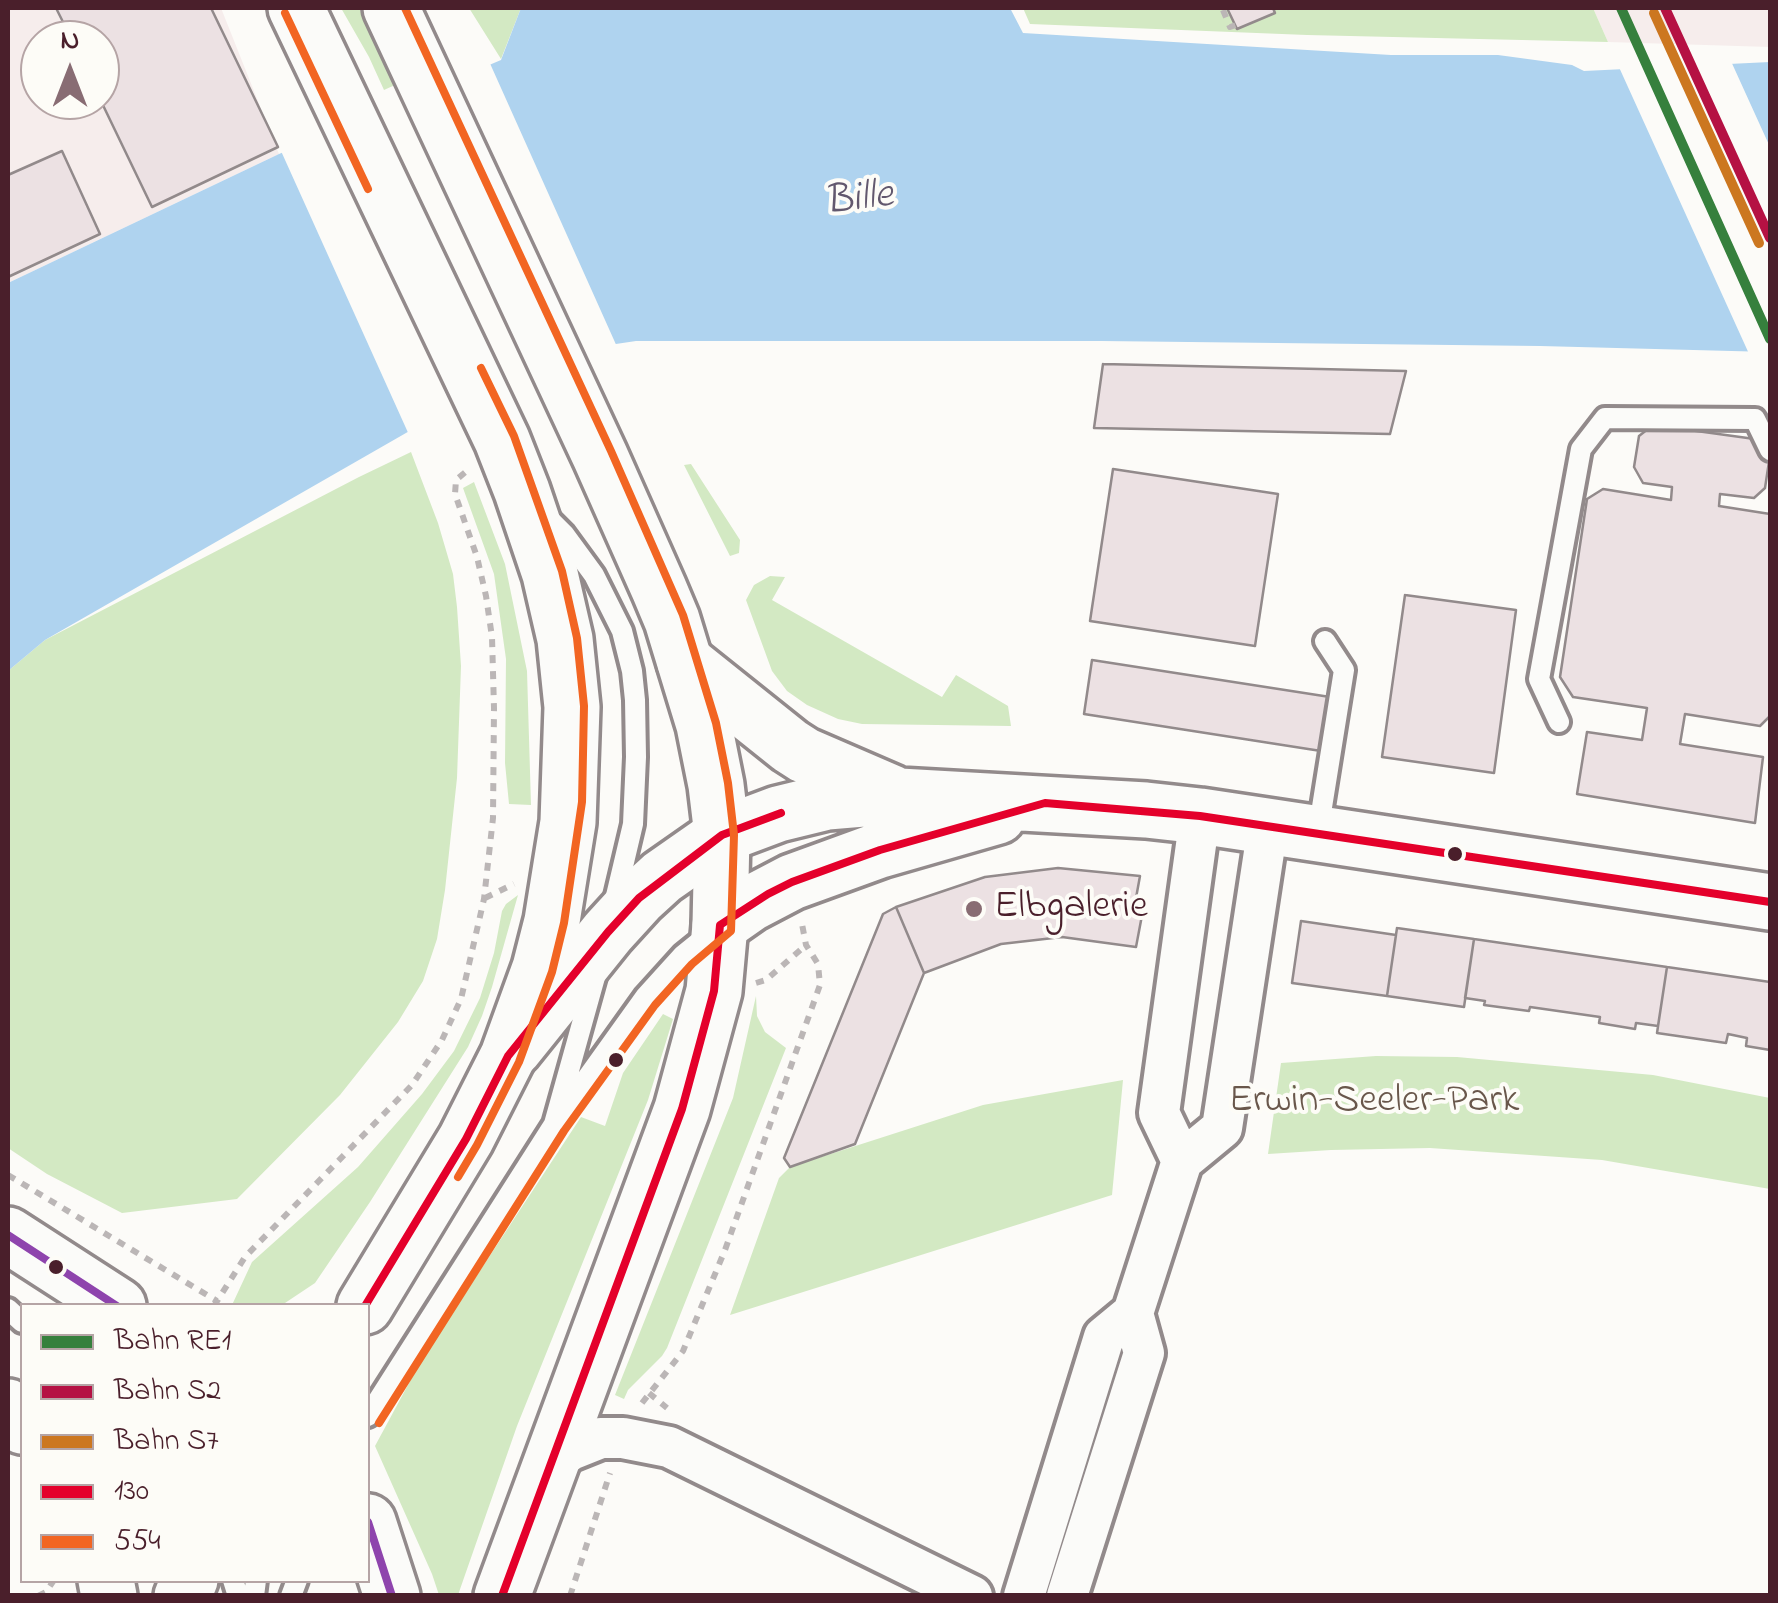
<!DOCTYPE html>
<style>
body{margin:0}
#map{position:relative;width:1778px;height:1603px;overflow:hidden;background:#fcfbf8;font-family:"Indie Flower",sans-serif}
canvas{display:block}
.frame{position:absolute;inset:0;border:10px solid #4a1f2b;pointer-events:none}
.legend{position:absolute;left:20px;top:1303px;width:350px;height:280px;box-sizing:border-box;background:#fdfcf7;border:2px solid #b5a4a5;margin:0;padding:12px 18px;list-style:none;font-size:30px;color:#4a1f2b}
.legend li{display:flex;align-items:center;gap:20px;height:50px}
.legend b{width:50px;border:2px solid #b5a4a5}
.north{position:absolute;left:20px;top:20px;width:100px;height:100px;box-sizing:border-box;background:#fdfcf7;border:2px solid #b5a4a5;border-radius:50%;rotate:0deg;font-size:28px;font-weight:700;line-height:40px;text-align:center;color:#4a1f2b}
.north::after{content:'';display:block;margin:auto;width:35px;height:45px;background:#886c73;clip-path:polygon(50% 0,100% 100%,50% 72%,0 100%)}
</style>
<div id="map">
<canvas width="1778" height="1603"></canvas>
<div class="frame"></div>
<ul class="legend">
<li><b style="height:12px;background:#36803d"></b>Bahn RE1</li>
<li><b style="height:12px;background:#b51143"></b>Bahn S2</li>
<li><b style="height:12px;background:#cc7720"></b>Bahn S7</li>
<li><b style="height:12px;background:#e4002b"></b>130</li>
<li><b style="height:12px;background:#f26522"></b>554</li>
</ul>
<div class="north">N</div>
</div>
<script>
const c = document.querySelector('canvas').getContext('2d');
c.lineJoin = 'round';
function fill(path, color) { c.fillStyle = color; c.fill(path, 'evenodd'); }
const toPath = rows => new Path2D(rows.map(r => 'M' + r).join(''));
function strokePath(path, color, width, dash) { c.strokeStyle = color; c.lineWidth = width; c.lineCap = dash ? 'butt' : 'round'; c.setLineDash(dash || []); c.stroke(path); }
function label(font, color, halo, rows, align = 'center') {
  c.font = font + ' "Indie Flower",sans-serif'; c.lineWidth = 8; c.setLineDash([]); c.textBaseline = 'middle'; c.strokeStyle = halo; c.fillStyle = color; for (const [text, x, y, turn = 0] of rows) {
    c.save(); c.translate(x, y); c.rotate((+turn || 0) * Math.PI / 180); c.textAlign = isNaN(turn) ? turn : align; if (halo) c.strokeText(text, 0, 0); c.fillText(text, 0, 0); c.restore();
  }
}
fill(toPath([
 [8,8,221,8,279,154,8,283],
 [40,40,100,40,100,100,40,100],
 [1593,8,1770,8,1770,47,1608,42]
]), '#f6edec');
fill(toPath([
 [341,8,359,8,395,85,384,90,369,57],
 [469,8,521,8,501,59],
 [1023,8,1593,8,1608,42,1307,35,1030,24],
 [411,452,438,523,453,574,457,607,461,666,457,778,445,890,437,939,423,981,398,1022,340,1095,237,1199,122,1213,47,1174,8,1148,8,671,45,640,359,477],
 [691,464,740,540,739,553,730,556,684,465],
 [474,482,505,564,527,671,531,805,509,804,505,763,506,659,494,574,463,488],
 [770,576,785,577,772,600,942,697,956,675,1008,706,1011,726,862,724,838,719,807,705,787,691,772,671,746,600,754,585],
 [518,895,492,987,482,1016,468,1047,370,1202,315,1283,282,1305,232,1305,252,1262,358,1167,422,1094,454,1051,480,998,494,953,502,911,506,904],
 [756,996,757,1016,765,1032,786,1048,667,1348,662,1356,628,1390,624,1399,615,1395,733,1098],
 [663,1014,673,1019,648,1100,517,1426,458,1595,439,1595,432,1574,375,1446,422,1359,581,1117,605,1126,623,1073],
 [1376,1056,1457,1057,1653,1075,1770,1098,1770,1189,1602,1160,1430,1148,1331,1150,1268,1154,1281,1063],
 [1123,1080,1112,1195,730,1315,779,1178,790,1167,983,1105]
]), '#d3e9c3');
fill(toPath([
 [521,8,1010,8,1023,33,1391,55,1498,55,1572,65,1584,71,1770,62,1770,352,1540,346,1101,341,636,341,542,355,45,640,8,671,8,283,279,154,501,60]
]), '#afd3ef');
fill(toPath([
 [488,59,618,349,544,359,410,437,281,151],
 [1730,59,1770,147,1770,357,1750,356,1618,65]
]), '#fcfbf8');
const building = toPath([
 [56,8,211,8,278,147,152,207,100,99,100,40,72,40,56,8],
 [1227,8,1273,8,1275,13,1237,29,1227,8],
 [62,151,100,234,8,277,8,175,62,151],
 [1103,364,1406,371,1390,434,1094,428,1103,364],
 [1653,425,1762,440,1770,455,1765,488,1754,498,1720,494,1719,506,1770,514,1770,716,1760,726,1685,714,1680,744,1763,757,1755,823,1577,794,1587,732,1642,740,1647,708,1573,697,1560,677,1587,499,1603,489,1671,500,1672,487,1643,483,1634,467,1639,436,1653,425],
 [1113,469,1278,494,1255,646,1090,621,1113,469],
 [1405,595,1516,610,1494,773,1382,757,1405,595],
 [1092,660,1330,697,1321,751,1084,714,1092,660],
 [1058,868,1140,876,1134,909,1143,910,1136,947,1062,937,1001,944,924,973,896,907,985,877,1058,868],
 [896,907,924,973,855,1144,790,1167,784,1158,883,914,896,907],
 [1301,921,1396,935,1387,996,1292,983,1301,921],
 [1397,928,1474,939,1464,1007,1387,996,1397,928],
 [1474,939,1667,967,1658,1026,1636,1023,1635,1029,1599,1023,1600,1017,1530,1007,1529,1011,1484,1005,1485,1001,1465,998,1474,939],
 [1667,967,1770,982,1770,1050,1746,1046,1747,1038,1728,1034,1726,1043,1657,1033,1667,967]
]);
fill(building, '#ece1e3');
strokePath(building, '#928a8b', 2.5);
const lane = toPath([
 [550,520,564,534,594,575,622,631,632,671,635,700,636,757,633,824,615,900],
 [1559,722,1539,679,1581,449,1605,418,1755,419,1770,450],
 [1318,832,1344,670,1325,641],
 [554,1124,595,977],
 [8,1309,22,1322],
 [368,1416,554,1124,645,997,683,955,709,934],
 [233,1580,238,1596],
 [254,1596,256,1580],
 [291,1596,297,1580]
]);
const street = toPath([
 [1182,1161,1159,1113,1200,816],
 [551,1463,571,1450,601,1438,623,1438,669,1447,972,1596],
 [1024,1596,1104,1337,1133,1313,1182,1161,1222,1128,1268,826],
 [1067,1596,1144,1353,1133,1313]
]);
const secondary = toPath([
 [685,662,790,746,804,755,892,793],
 [720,925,750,904,792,882,880,850,998,816],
 [514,1049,608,932,639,898,662,877,722,835,778,814,827,802,899,796,1146,810,1200,816,1770,902]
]);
const primary = toPath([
 [296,8,502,440,522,491,550,574,565,639,572,707,568,822,552,921,540,968,508,1056,466,1139,365,1306],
 [391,8,600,456,659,589,672,620,704,725,716,785,722,835,720,925,714,991,682,1109,502,1596],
 [8,1235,118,1306],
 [8,1407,22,1426],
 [368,1522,392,1596],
 [106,1580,109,1596],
 [182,1596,190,1580]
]);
strokePath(lane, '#928a8b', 28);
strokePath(street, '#928a8b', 48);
strokePath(secondary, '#928a8b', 62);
strokePath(primary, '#928a8b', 62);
strokePath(toPath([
 [1223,10,1230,27,1239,24],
 [485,898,514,884],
 [756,983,766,980,806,945],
 [8,1175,217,1301],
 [214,1306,245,1257,412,1085,442,1040,461,999,484,899,493,818,494,708,492,637,486,596,477,557,455,494,456,480,468,470],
 [649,1393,667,1408],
 [642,1403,683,1351,725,1250,820,985,818,964,806,945,802,924],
 [38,1596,46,1592,54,1580],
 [570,1596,610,1473]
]), '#bbb6b6', 6, [8, 8]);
strokePath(lane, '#fbfbf9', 20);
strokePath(street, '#fbfbf9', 40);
strokePath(secondary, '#fbfbf9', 55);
strokePath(primary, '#fbfbf9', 55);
strokePath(toPath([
 [365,1306,466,1139,508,1056,608,932,639,898,722,835,781,813],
 [502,1596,682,1109,714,991,720,925,768,894,792,882,880,850,1045,803,1200,816,1770,902]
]), '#e4002b', 8);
strokePath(toPath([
 [285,13,368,189],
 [458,1177,477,1145,519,1062,552,972,564,923,582,802,584,706,577,638,562,571,514,436,481,368],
 [379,1423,564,1131,655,1005,692,964,731,931,734,835,728,783,716,723,683,615,611,451,405,8]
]), '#f26522', 8);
strokePath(toPath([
 [8,1235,117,1306],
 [368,1522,392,1596]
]), '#8e44ad', 8);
strokePath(toPath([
 [1621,8,1770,339]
]), '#36803d', 10);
strokePath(toPath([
 [1665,8,1770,238]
]), '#b51143', 10);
strokePath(toPath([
 [1654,13,1759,243]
]), '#cc7720', 10);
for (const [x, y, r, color] of [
 [1455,854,9,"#4a1f2b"],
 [974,909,10,"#886c73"],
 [616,1060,9,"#4a1f2b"],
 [56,1267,9,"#4a1f2b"]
]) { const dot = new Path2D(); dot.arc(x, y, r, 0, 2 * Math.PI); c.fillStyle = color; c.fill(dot); strokePath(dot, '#fdfcf7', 4); }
label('40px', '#4a1f2b', '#fdfcf7', [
 ["Elbgalerie",994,909]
], 'left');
label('40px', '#69574b', '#fdfcf7', [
 ["Erwin-Seeler-Park",1374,1103]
]);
label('italic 42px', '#62586e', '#fdfcf7', [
 ["Bille",859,202,-7]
]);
</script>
